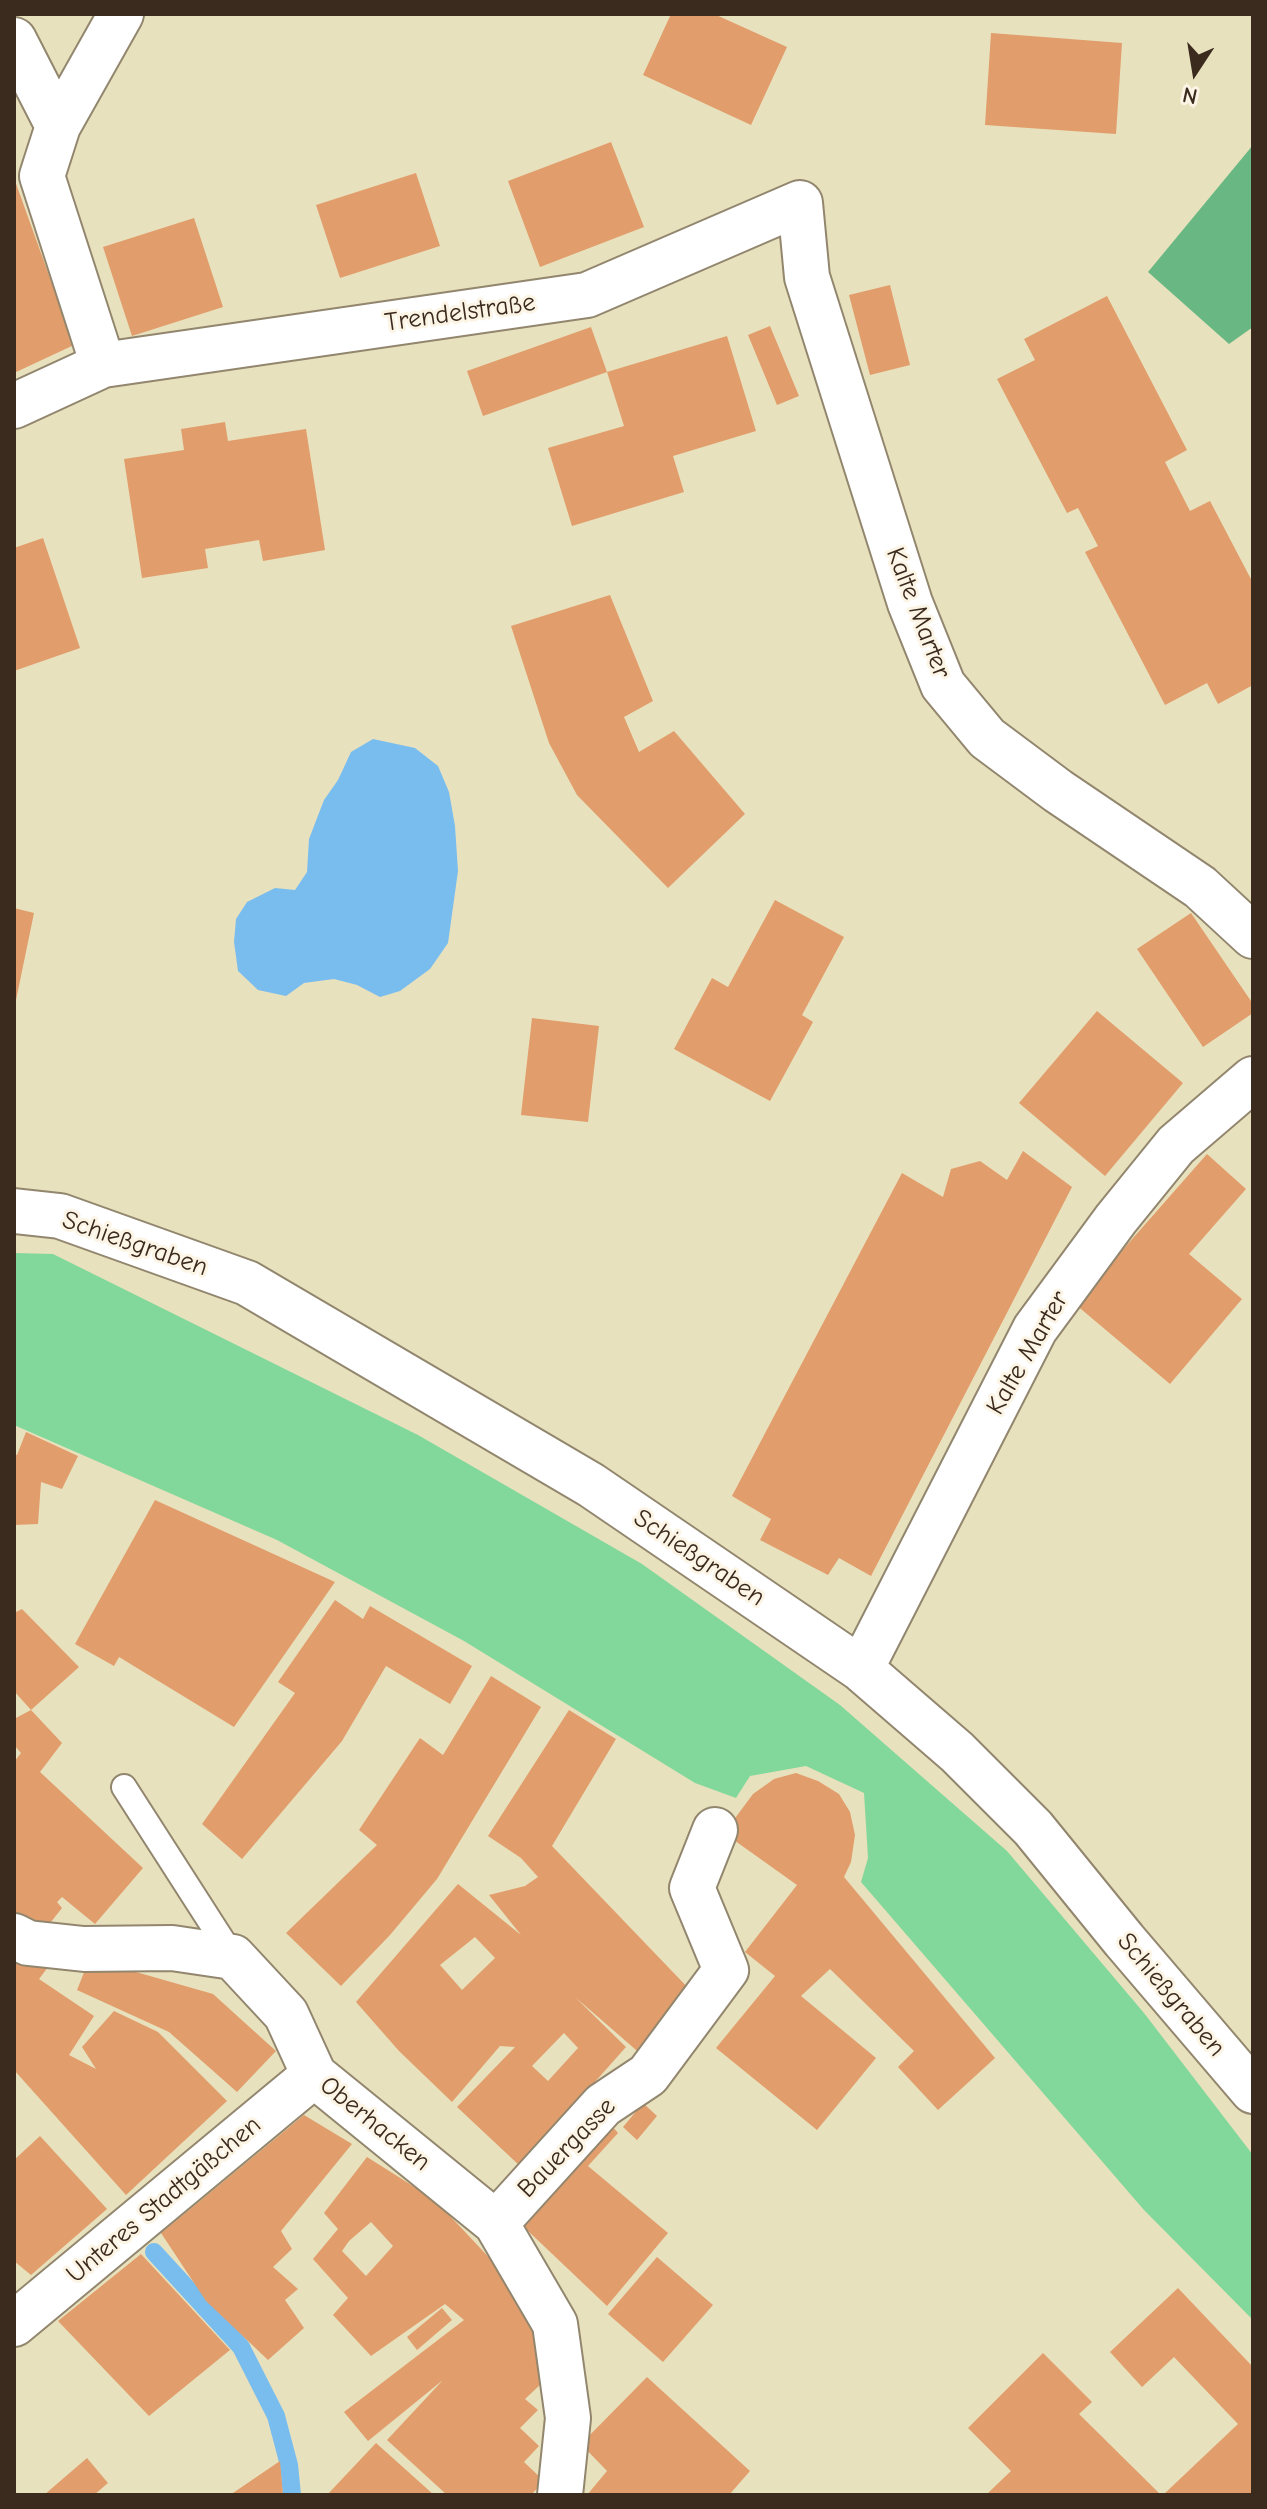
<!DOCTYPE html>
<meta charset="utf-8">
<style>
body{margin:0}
#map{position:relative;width:1267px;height:2509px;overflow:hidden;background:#e8e1bd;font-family:"Comic Neue",sans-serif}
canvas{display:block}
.frame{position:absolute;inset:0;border:16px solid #3b2a1e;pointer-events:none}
.north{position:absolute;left:1155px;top:32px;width:80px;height:80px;-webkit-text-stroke:6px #fcf5e5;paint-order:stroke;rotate:192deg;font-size:22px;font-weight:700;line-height:32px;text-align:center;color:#3b2a1e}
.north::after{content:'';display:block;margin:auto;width:28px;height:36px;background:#3b2a1e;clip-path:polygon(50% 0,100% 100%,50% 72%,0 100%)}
</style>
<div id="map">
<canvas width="1267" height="2509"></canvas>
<div class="frame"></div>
<div class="north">N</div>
</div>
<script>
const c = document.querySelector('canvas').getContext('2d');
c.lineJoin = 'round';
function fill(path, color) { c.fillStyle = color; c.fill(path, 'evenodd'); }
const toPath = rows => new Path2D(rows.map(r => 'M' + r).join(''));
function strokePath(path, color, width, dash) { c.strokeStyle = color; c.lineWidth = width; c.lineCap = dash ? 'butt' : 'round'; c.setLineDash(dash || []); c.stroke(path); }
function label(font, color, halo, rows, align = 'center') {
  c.font = font + ' "Comic Neue",sans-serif'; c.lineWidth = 6; c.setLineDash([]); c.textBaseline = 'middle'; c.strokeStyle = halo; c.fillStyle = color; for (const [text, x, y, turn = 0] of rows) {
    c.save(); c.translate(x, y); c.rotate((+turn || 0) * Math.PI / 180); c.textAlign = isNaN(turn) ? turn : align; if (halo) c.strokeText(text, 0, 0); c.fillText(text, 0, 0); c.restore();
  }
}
fill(toPath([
 [14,1253,53,1254,418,1435,642,1564,840,1705,1007,1851,1144,2013,1253,2155,1253,2320,1144,2210,861,1882,868,1858,864,1793,806,1766,750,1776,736,1798,695,1783,464,1641,277,1540,14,1425]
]), '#82d89b');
fill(toPath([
 [1253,145,1253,327,1229,344,1148,272]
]), '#69b883');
fill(toPath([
 [373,739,415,748,438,766,449,792,455,826,458,871,448,943,430,969,400,991,380,997,357,985,334,979,304,983,286,996,258,990,238,971,234,942,236,919,247,902,275,888,295,890,307,872,309,839,324,800,338,780,351,752]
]), '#79bdef');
strokePath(toPath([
 [154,2252,241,2347,276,2416,289,2465,292,2495]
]), '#79bdef', 18);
fill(toPath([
 [671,14,714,14,787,47,751,125,643,75],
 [991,33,1122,43,1116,134,985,125],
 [611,142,644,227,540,267,508,181],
 [416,173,440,246,340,278,316,205],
 [14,178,74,345,14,373],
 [194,218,223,307,132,336,103,247],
 [890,285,910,365,870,375,849,295],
 [1107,296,1187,450,1165,462,1190,511,1210,501,1253,583,1253,685,1218,704,1207,683,1165,705,1085,552,1098,546,1078,508,1067,513,997,379,1035,360,1024,339],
 [770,326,799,396,777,405,748,335],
 [591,327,607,372,483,416,467,371],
 [727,336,756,431,673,456,684,492,572,526,548,448,624,426,607,372],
 [225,422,228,441,306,429,325,550,263,561,259,540,205,549,208,568,142,578,124,459,184,450,181,429],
 [43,538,80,648,14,671,14,548],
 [610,595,653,701,624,717,639,752,674,731,745,814,668,888,577,795,549,743,511,626],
 [775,900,844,937,802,1015,813,1022,770,1101,674,1049,712,978,728,987],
 [14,908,34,913,15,1005,14,1005],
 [1191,913,1253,1004,1253,1013,1203,1047,1137,949],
 [1097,1011,1183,1083,1105,1176,1019,1103],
 [532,1018,599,1026,588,1122,521,1115],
 [1023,1151,1072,1187,871,1576,839,1558,828,1575,760,1540,771,1519,732,1496,902,1173,943,1197,951,1169,980,1161,1007,1180],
 [1207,1154,1246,1189,1189,1254,1242,1299,1170,1384,1075,1304],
 [26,1432,78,1456,62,1489,41,1482,38,1524,14,1525,14,1454,17,1455],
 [155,1500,335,1582,234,1727,119,1657,114,1666,75,1644],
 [335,1600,363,1619,370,1606,472,1666,450,1704,386,1666,342,1741,242,1859,202,1824,295,1693,278,1682],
 [22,1609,79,1667,31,1710,14,1691,14,1613],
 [491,1676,541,1707,437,1879,390,1935,341,1986,286,1933,377,1845,359,1830,420,1738,443,1755],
 [31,1710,62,1743,40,1772,143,1868,95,1924,62,1897,57,1902,62,1908,47,1927,41,1922,28,1937,14,1925,14,1762,21,1753,14,1745,14,1719],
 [569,1710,616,1739,552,1846,692,1992,643,2056,575,1997,626,2047,520,2166,457,2107,515,2047,500,2046,452,2102,399,2051,356,2002,458,1884,521,1935,489,1895,525,1886,538,1877,521,1858,488,1836],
 [475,1937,495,1958,462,1990,440,1965],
 [564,2033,578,2048,548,2081,532,2066],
 [796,1773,818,1781,839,1794,850,1812,855,1835,851,1862,844,1877,995,2058,938,2110,898,2067,914,2051,830,1969,801,1996,876,2058,817,2130,716,2048,775,1976,745,1952,797,1885,724,1833,753,1794,774,1779],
 [14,1952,48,1967,39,1979,94,2016,69,2055,96,2069,82,2047,114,2011,158,2032,227,2101,126,2195,14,2070],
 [115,1966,213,1994,276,2051,237,2092,169,2032,77,1990,85,1970],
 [643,2103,657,2116,637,2140,623,2127],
 [304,2115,352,2144,281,2231,292,2249,273,2267,298,2289,285,2300,304,2328,268,2360,206,2301,161,2233],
 [605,2118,618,2133,588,2166,668,2233,607,2306,526,2229,520,2213],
 [40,2136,107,2209,31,2275,14,2261,14,2160],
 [367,2157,435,2200,513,2283,533,2330,541,2384,525,2399,538,2410,520,2428,539,2446,524,2462,544,2481,531,2495,447,2495,387,2440,443,2380,368,2441,344,2412,464,2320,445,2304,371,2356,333,2315,348,2298,313,2259,338,2229,324,2213],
 [371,2222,393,2246,366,2276,342,2251,349,2241],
 [141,2254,230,2350,149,2416,58,2321],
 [657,2257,713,2305,663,2362,608,2314],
 [1178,2288,1253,2367,1253,2495,1163,2495,1238,2424,1174,2357,1142,2387,1110,2352],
 [442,2308,452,2320,417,2350,407,2337],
 [1043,2353,1092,2402,1079,2414,1161,2495,991,2495,988,2493,1011,2471,968,2428],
 [647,2377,750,2471,729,2495,587,2495,607,2471,581,2444],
 [376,2443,434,2495,327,2495],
 [87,2458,108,2483,94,2495,44,2495],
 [280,2461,283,2495,230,2495]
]), '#e19d6b');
const service = toPath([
 [124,1787,233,1957]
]);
const minor = toPath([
 [14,40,58,126,42,176,103,365],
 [58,126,121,14],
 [14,406,103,365,587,295,800,203,807,277,910,603,943,685,987,738,1058,791,1200,887,1253,936],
 [14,1211,60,1216,247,1283,591,1485,861,1669,957,1752,1033,1828,1124,1940,1253,2091],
 [861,1669,1035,1329,1116,1219,1176,1145,1253,1079],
 [14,1936,28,1943,84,1949,172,1948,233,1957,286,2014,314,2075,496,2223,555,2324,568,2418,560,2495],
 [496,2223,603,2105,648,2075,726,1970,692,1888,715,1830],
 [14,2324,314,2075]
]);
strokePath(service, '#92866e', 28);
strokePath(minor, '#92866e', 48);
strokePath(service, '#fff', 24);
strokePath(minor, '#fff', 44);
label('26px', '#3b2a1e', '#fcf5e5', [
 ["Trendelstraße",460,313,-8],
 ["Kalte Marter",918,613,69],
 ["Schießgraben",135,1244,19],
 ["Kalte Marter",1028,1353,-60],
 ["Schießgraben",699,1558,34],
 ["Schießgraben",1171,1995,50],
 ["Oberhacken",375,2124,39],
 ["Bauergasse",567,2148,-46],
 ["Unteres Stadtgäßchen",164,2200,-40]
]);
</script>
